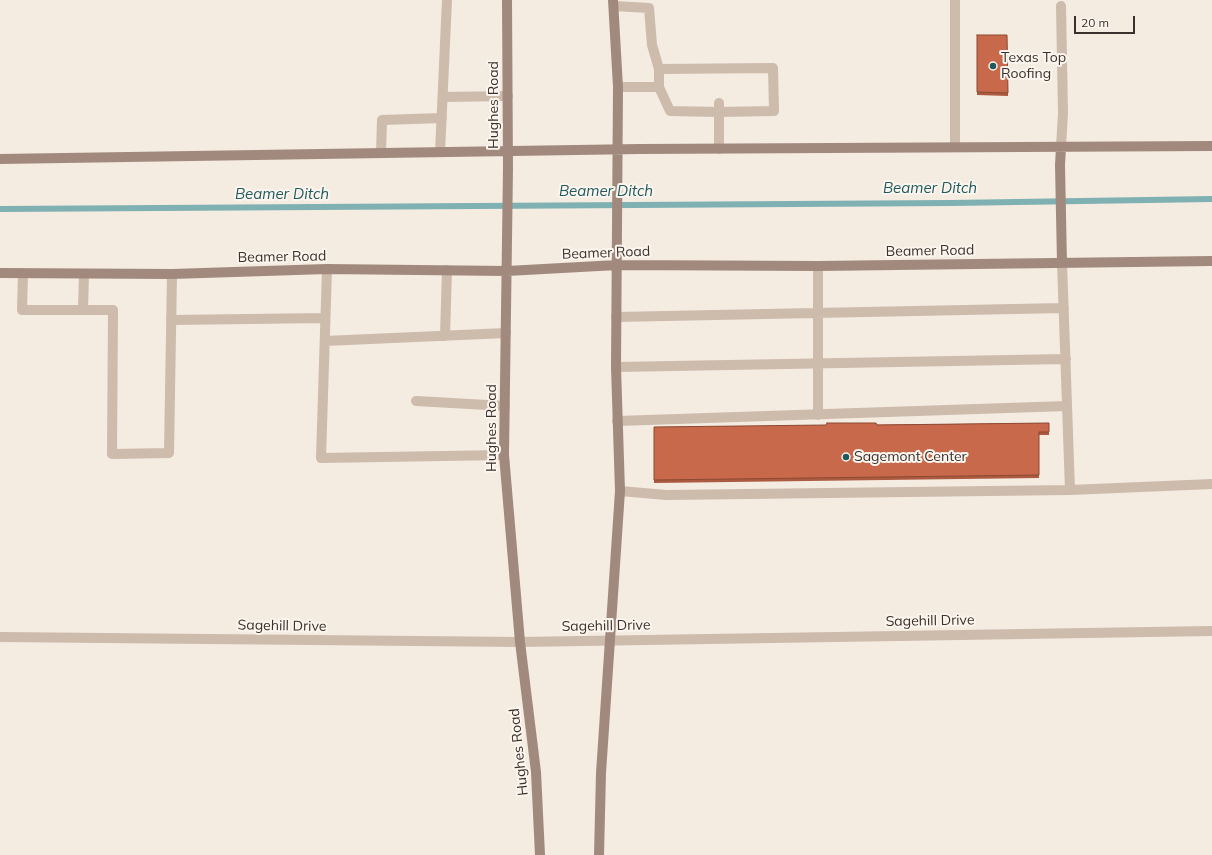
<!DOCTYPE html>
<style>
body{margin:0}
#map{position:relative;width:1212px;height:855px;overflow:hidden;background:#f4ebe1;font-family:Mulish,sans-serif}
canvas{display:block}
.scale{position:absolute;left:1074px;top:16px;width:61px;height:18px;box-sizing:border-box;border:2px solid #3b302b;border-top:0;padding-left:5px;font-size:12px;line-height:14px;white-space:nowrap;color:#3b302b;-webkit-text-stroke:3px #fbf5ee;paint-order:stroke}
</style>
<div id="map">
<canvas width="1212" height="855"></canvas>
<div class="scale">20 m</div>
</div>
<script>
const c = document.querySelector('canvas').getContext('2d');
c.lineJoin = 'round';
const toPath = rows => new Path2D(rows.map(r => 'M' + r).join(''));
function strokePath(path, color, width, dash) { c.strokeStyle = color; c.lineWidth = width; c.lineCap = dash ? 'butt' : 'round'; c.setLineDash(dash || []); c.stroke(path); }
function fill(path, color) { c.fillStyle = color; c.fill(path, 'evenodd'); }
function label(font, color, halo, rows, align = 'center') {
  c.font = font + ' Mulish,sans-serif'; c.lineWidth = 4; c.setLineDash([]); c.textBaseline = 'middle'; c.strokeStyle = halo; c.fillStyle = color; for (const [text, x, y, turn = 0] of rows) {
    c.save(); c.translate(x, y); c.rotate((+turn || 0) * Math.PI / 180); c.textAlign = isNaN(turn) ? turn : align; if (halo) c.strokeText(text, 0, 0); c.fillText(text, 0, 0); c.restore();
  }
}
strokePath(toPath([
 [0,209,951,203,1212,199]
]), '#7fb0b2', 6);
strokePath(toPath([
 [614,6,649,8,652,45,659,69,773,68,774,111,719,112,719,149],
 [618,87,659,87,659,69],
 [659,87,670,111,719,112,719,103],
 [443,97,508,96],
 [955,147,955,0],
 [1061,147,1063,113,1061,6],
 [440,152,447,0],
 [381,153,382,120,442,118],
 [1062,263,1070,490],
 [327,269,321,458,504,455],
 [23,273,22,310,113,310,112,454,169,453,172,274],
 [83,310,84,274],
 [616,317,1064,308],
 [171,320,325,318],
 [445,336,447,270],
 [325,341,506,333],
 [616,367,1066,359],
 [416,401,505,406],
 [818,415,818,266],
 [617,421,1067,406],
 [620,491,666,495,1070,490,1212,484]
]), '#cdbbac', 10);
strokePath(toPath([
 [0,637,520,642,1212,631]
]), '#cdbbac', 10);
strokePath(toPath([
 [507,0,508,168,504,455,520,642,536,772,540,855],
 [1061,147,1060,165,1062,263],
 [0,159,640,149,1212,146],
 [0,273,172,274,327,269,507,271,617,265,818,266,1212,261],
 [599,855,601,773,620,491,616,367,618,87,613,0]
]), '#a18a7d', 10);
fill(toPath([
 [977,35,1007,35,1008,96,977,95],
 [1049,423,1049,435,1039,435,1039,478,654,483,654,427]
]), '#ac5a40');
const building = toPath([
 [977,35,1007,35,1008,93,977,92,977,35],
 [827,423,876,423,877,425,1049,423,1049,432,1039,432,1039,475,654,480,654,427,826,425,827,423]
]);
fill(building, '#c8694b');
strokePath(building, '#8c4a34', 1);
for (const [x, y, r, color] of [
 [993,66,4,"#1f5a5e"],
 [846,457,4,"#1f5a5e"]
]) { const dot = new Path2D(); dot.arc(x, y, r, 0, 2 * Math.PI); c.fillStyle = color; c.fill(dot); strokePath(dot, '#fbf5ee', 1.5); }
label('14px', '#3b302b', '#fbf5ee', [
 ["Texas Top",1001,58],
 ["Roofing",1001,74],
 ["Sagemont Center",854,457]
], 'left');
label('14px', '#3b302b', '#fbf5ee', [
 ["Hughes Road",494,105,-90],
 ["Beamer Road",930,251,-1],
 ["Beamer Road",606,253,-2],
 ["Beamer Road",282,257,-1],
 ["Hughes Road",492,428,-90],
 ["Sagehill Drive",930,621,-1],
 ["Sagehill Drive",282,626,1],
 ["Sagehill Drive",606,626,-1],
 ["Hughes Road",519,752,-96]
]);
label('italic 15px', '#1f5a5e', '#fbf5ee', [
 ["Beamer Ditch",930,188],
 ["Beamer Ditch",606,191],
 ["Beamer Ditch",282,194]
]);
</script>
